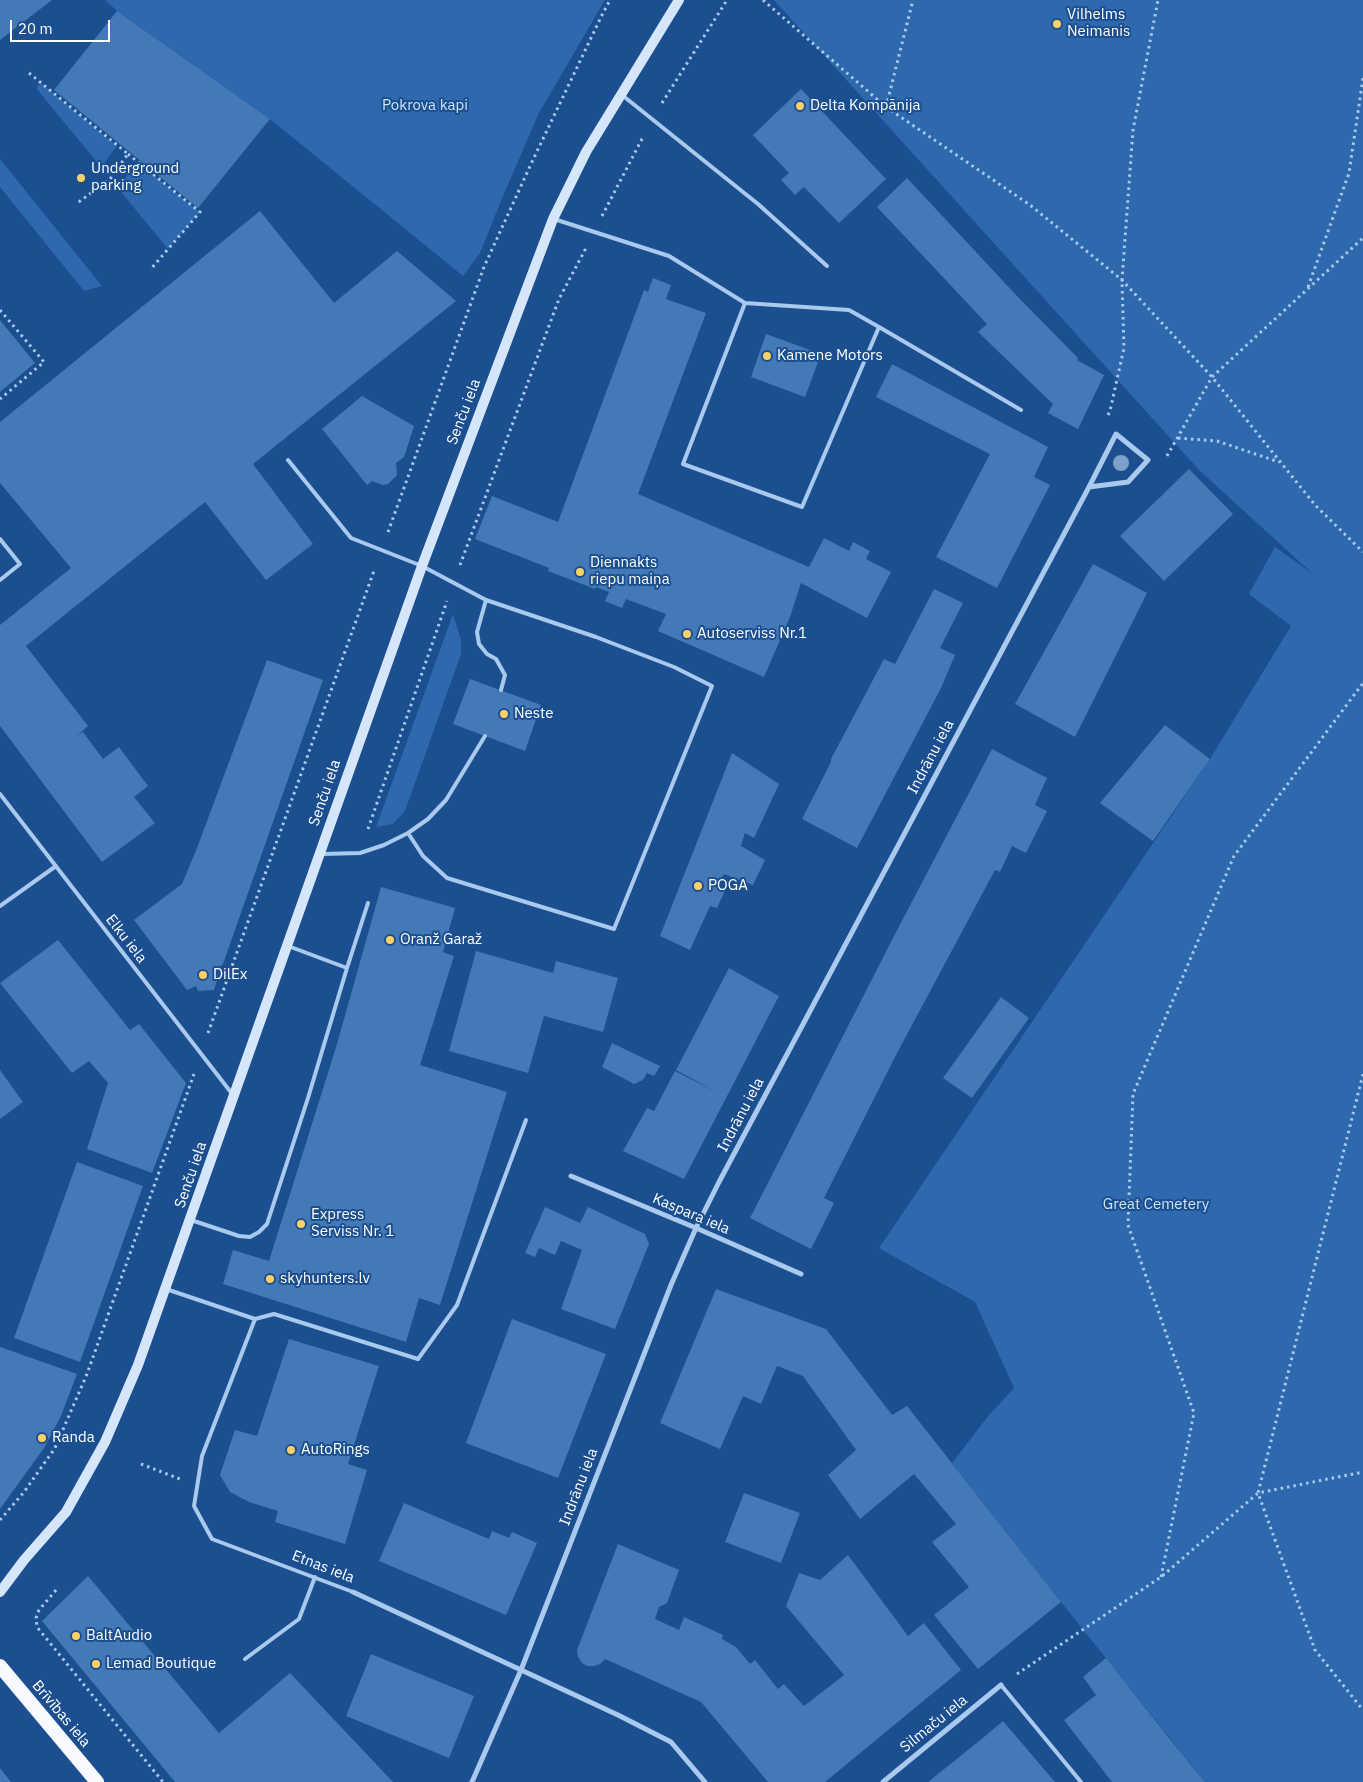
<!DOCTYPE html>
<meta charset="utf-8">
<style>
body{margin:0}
#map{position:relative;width:1363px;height:1782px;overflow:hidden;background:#1b4f8f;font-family:"IBM Plex Sans",sans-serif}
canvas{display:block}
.scale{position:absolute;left:10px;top:20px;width:100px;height:22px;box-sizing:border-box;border:2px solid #fff;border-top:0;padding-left:6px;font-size:15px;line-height:18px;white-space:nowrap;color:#fff;-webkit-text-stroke:4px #1b4f8f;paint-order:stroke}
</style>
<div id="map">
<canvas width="1363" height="1782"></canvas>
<div class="scale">20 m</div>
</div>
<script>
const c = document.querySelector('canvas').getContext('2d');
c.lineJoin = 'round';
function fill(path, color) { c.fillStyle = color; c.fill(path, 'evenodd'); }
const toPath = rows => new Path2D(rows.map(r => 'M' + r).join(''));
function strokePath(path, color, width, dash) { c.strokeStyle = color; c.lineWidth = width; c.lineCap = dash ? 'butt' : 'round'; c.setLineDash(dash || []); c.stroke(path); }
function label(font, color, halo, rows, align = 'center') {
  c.font = font + ' "IBM Plex Sans",sans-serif'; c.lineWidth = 4; c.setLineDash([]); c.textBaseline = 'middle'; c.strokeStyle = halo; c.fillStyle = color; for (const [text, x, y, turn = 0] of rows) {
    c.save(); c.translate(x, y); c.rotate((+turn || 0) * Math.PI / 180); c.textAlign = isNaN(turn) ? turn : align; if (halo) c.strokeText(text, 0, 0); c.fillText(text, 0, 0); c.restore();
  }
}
fill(toPath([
 [105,0,605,0,539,113,503,196,480,253,463,276,270,119,117,11],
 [774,0,1363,0,1363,1782,1205,1782,1061,1602,952,1463,989,1415,1014,1388,975,1302,879,1248,1210,759,1291,626,1249,594,1275,547,1313,574,1200,471],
 [41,83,117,146,101,167,36,88],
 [0,159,102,286,84,291,0,187],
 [137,162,200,212,168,249,118,188],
 [453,614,461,640,461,654,405,811,393,824,376,827]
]), '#2e69ad');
fill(toPath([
 [0,0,52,0,0,40],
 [117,11,270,119,198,208,54,90],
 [801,89,886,179,839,223,804,187,795,195,781,180,789,173,753,135],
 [907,178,1017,296,1078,358,1077,360,1104,375,1078,429,1048,413,1053,404,978,332,987,324,877,207],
 [260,211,334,303,397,251,456,301,253,464,313,544,266,580,205,502,26,646,88,726,77,736,83,732,103,759,119,747,148,786,134,797,155,823,102,862,0,726,0,625,71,568,0,483,0,422],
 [653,278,671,285,666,299,706,313,638,494,809,567,824,538,849,551,853,542,870,551,866,559,891,572,867,618,801,583,790,617,764,677,658,631,666,614,626,599,622,608,605,601,609,592,596,587,595,589,548,571,549,568,475,539,492,496,558,522,644,290,648,292],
 [0,320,35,363,0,392],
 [766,334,821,354,805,397,751,377],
 [892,364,1048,447,1034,477,1050,485,997,588,936,557,990,454,876,397],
 [362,396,414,426,404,457,396,463,397,475,388,484,383,485,372,481,367,485,322,429],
 [1189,469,1233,514,1164,581,1120,536],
 [1093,564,1147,593,1075,737,1015,704],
 [934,589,963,603,940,648,955,655,941,688,857,848,802,819,831,762,831,759,884,659,895,664],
 [267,660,323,680,223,964,215,971,218,977,214,990,198,991,196,986,187,990,134,920,182,884,197,848],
 [470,679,541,705,525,751,453,724],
 [1165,725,1210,759,1153,841,1100,803],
 [992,749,1047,778,1035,805,1047,811,1026,853,1012,846,1000,872,995,870,896,1055,824,1198,834,1203,811,1249,750,1218,894,936],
 [732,753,779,784,754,838,745,833,741,846,765,860,753,885,724,874,717,888,725,891,717,908,710,906,690,950,660,936],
 [381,887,455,908,443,952,454,956,420,1065,507,1092,440,1305,419,1298,406,1342,223,1284,233,1250,269,1261,337,1044],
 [58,940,130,1030,139,1024,186,1083,152,1173,87,1149,108,1083,89,1061,72,1073,0,983],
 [476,951,553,973,556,961,618,978,603,1032,544,1016,528,1073,449,1051],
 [729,968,779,996,684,1179,623,1151,647,1108,654,1111,675,1071,718,1093,676,1070],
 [1001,997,1029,1018,972,1098,943,1078],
 [612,1043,660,1066,654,1076,647,1073,643,1080,634,1084,602,1067],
 [0,1070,23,1102,0,1119],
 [77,1162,143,1186,80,1362,14,1338],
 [545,1207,580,1223,588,1207,645,1234,649,1244,615,1329,561,1309,582,1250,561,1241,555,1255,539,1248,535,1257,525,1253],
 [716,1289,826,1329,892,1415,907,1406,1061,1602,978,1669,934,1615,969,1587,932,1542,956,1524,914,1474,860,1519,828,1475,856,1450,803,1376,777,1366,761,1404,743,1396,720,1449,660,1423],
 [512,1319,606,1354,558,1478,466,1443],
 [289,1339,379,1366,348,1464,367,1470,345,1544,275,1522,278,1511,249,1502,230,1492,220,1475,235,1430,257,1436],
 [0,1347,77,1374,61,1416,44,1448,0,1509],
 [744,1493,800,1513,781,1563,725,1542],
 [404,1503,489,1539,492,1531,509,1538,512,1532,537,1543,506,1615,379,1561],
 [618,1544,679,1570,667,1603,659,1607,655,1619,679,1630,684,1617,723,1635,722,1639,736,1647,750,1664,755,1660,778,1689,784,1684,804,1706,844,1675,786,1606,799,1573,820,1580,848,1555,908,1636,924,1623,961,1670,825,1782,768,1782,701,1702,605,1659,600,1664,594,1666,587,1666,582,1663,578,1657,577,1650],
 [88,1576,219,1733,290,1673,393,1782,175,1782,42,1621],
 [371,1654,474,1696,449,1758,346,1716],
 [1106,1658,1169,1738,1205,1782,1112,1782,1064,1720,1096,1695,1083,1677],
 [1003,1721,1055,1782,928,1782,984,1737],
 [0,1768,11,1782,0,1782]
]), '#4478b7');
strokePath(toPath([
 [763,0,886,107,1030,205,1122,280,1212,377,1315,505,1363,552],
 [29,73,128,154,110,179,76,204],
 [662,103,727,0],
 [886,107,913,0],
 [128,154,200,212,150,270],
 [602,216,643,137],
 [1308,287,1349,173,1363,78],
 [0,310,44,362,0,399],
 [1108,415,1110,411,1124,348,1122,280,1133,130,1158,0],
 [1178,438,1217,441,1279,462],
 [1167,456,1212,377,1363,238],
 [388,532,484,267,531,164,602,15,610,0],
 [460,565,559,299,586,248],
 [368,829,447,601],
 [208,1033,375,568],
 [1363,1074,1258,1493,1315,1650,1363,1710],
 [141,1464,180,1479],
 [0,1520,24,1492,55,1448,87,1374,194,1074],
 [1161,1577,1194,1413,1128,1225,1133,1094,1234,856,1363,683],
 [56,1590,39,1610,36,1618,37,1627,163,1782],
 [1017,1674,1161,1577,1258,1493,1363,1472]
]), '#a9c9ee', 3, [2.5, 4]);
strokePath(toPath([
 [622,95,758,204,827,266],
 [554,219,669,256,745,303],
 [879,327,802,507,683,464,745,303,849,310,879,327,1021,410],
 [288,460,351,538,422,566,486,600,477,632,479,644,487,654,496,659,505,675,501,690],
 [0,539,20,564,0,580],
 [0,794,233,1095],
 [408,833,423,856,447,878,614,929,712,686,674,667,596,637,486,600],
 [322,854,360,853,384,845,408,833,428,819,446,800,485,736],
 [0,906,56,866],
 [288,946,347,968],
 [191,1220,239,1236,250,1237,259,1232,267,1224,308,1098,347,968,368,903],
 [166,1289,255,1319,202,1456,194,1506,212,1539,353,1592],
 [255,1319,274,1314,418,1359,457,1305,526,1120],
 [245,1659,299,1619,315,1577],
 [1001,1685,1081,1782]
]), '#a9c9ee', 4);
strokePath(toPath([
 [571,1176,696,1228,801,1274],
 [353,1592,618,1715,671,1742,705,1782],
 [472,1782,521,1670,671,1285,696,1228,719,1182,1089,487,1116,434,1148,460,1128,482,1089,487],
 [883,1782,1001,1685]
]), '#a9c9ee', 5);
strokePath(toPath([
 [0,1592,24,1560,66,1512,105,1442,138,1365,422,566,553,219,586,152,679,0]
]), '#d6e6fa', 10);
strokePath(toPath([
 [0,1666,97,1782]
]), '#f8faff', 14);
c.fillStyle = '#7ea0ca';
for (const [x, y] of [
 [1121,463]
]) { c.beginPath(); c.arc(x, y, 8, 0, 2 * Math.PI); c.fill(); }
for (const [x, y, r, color] of [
 [1057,24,5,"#ffd166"],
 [800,106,5,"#ffd166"],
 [81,178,5,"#ffd166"],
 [767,356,5,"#ffd166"],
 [580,572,5,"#ffd166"],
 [687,634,5,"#ffd166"],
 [504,714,5,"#ffd166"],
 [698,886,5,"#ffd166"],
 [390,940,5,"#ffd166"],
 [203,975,5,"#ffd166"],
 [301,1224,5,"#ffd166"],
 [270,1279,5,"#ffd166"],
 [42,1438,5,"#ffd166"],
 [291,1450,5,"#ffd166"],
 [76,1636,5,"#ffd166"],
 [96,1664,5,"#ffd166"]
]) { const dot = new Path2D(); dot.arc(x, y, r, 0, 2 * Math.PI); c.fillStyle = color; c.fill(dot); strokePath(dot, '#1b4f8f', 2); }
label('15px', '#fff', '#1b4f8f', [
 ["Vilhelms",1067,15],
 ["Neimanis",1067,32],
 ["Delta Kompānija",810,106],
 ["Underground",91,169],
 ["parking",91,186],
 ["Kamene Motors",777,356],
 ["Diennakts",590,563],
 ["riepu maiņa",590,580],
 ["Autoserviss Nr.1",697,634],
 ["Neste",514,714],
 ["POGA",708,886],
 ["Oranž Garaž",400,940],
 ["DilEx",213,975],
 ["Express",311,1215],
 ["Serviss Nr. 1",311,1232],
 ["skyhunters.lv",280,1279],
 ["Randa",52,1438],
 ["AutoRings",301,1450],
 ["BaltAudio",86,1636],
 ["Lemad Boutique",106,1664]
], 'left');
label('15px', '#cfe3fa', '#1b4f8f', [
 ["Pokrova kapi",425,106],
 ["Great Cemetery",1156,1205]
]);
label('15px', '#fff', '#1b4f8f', [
 ["Senču iela",464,412,-69],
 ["Indrānu iela",931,757,-62],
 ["Senču iela",325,793,-71],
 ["Elku iela",126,939,52],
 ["Indrānu iela",741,1115,-62],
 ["Senču iela",191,1175,-71],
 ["Kaspara iela",691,1214,23],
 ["Indrānu iela",579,1487,-69],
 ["Etnas iela",323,1567,21],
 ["Brīvības iela",61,1714,50],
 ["Silmaču iela",934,1724,-39]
]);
</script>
